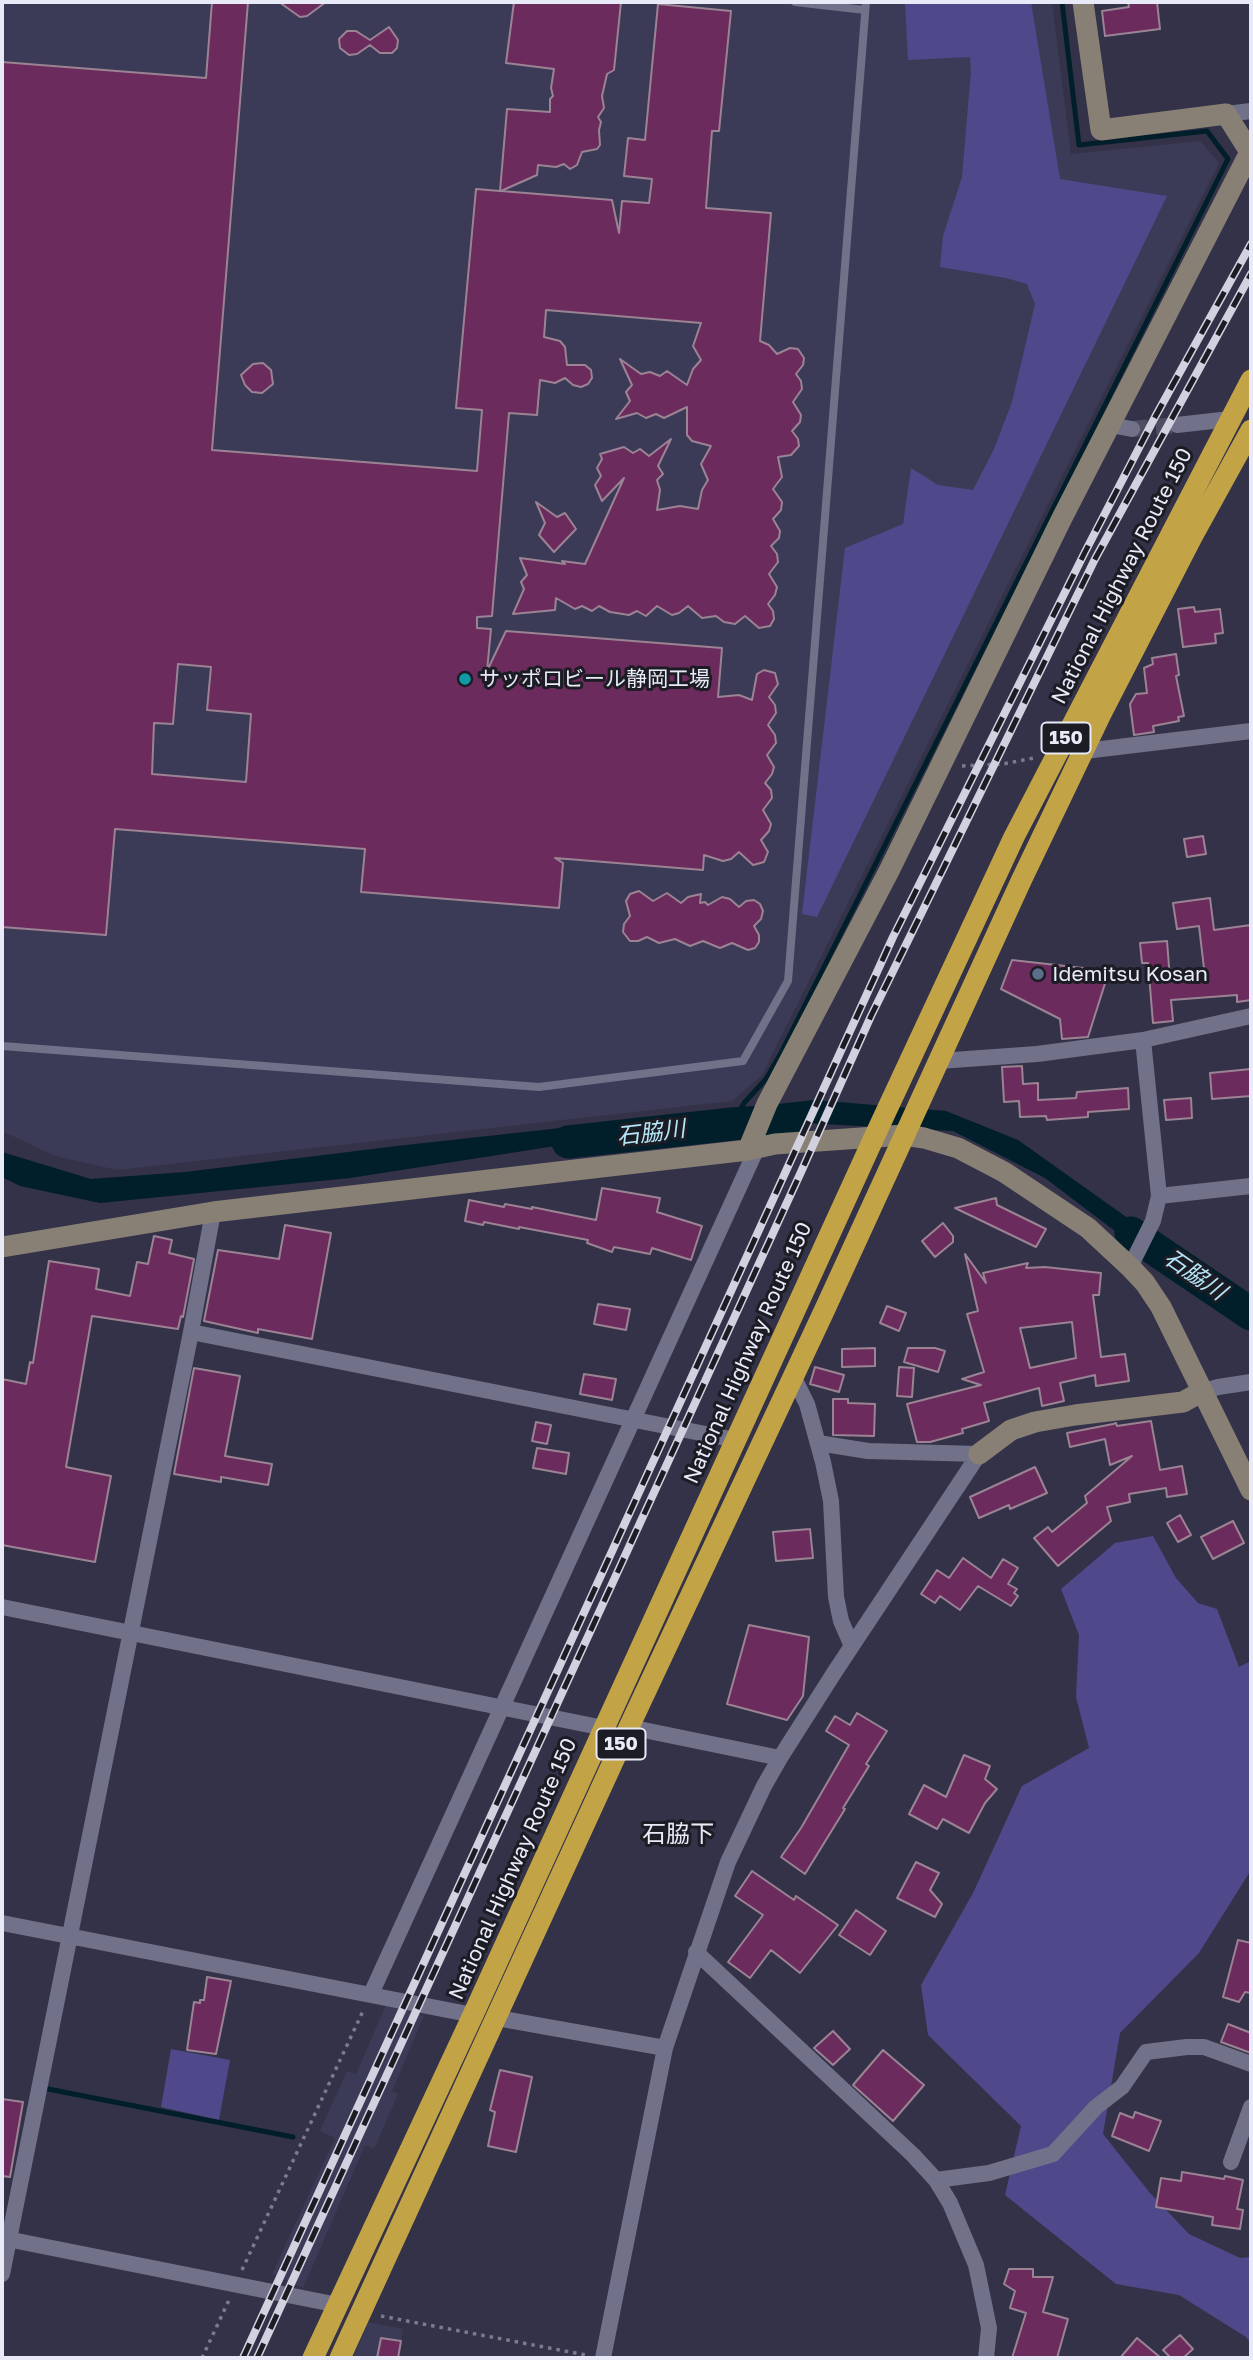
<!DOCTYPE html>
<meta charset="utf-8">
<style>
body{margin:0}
#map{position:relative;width:1253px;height:2360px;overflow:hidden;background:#333248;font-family:"Golos Text",sans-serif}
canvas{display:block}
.frame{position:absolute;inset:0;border:4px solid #e9eaf8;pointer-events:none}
</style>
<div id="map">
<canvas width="1253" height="2360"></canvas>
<div class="frame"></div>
</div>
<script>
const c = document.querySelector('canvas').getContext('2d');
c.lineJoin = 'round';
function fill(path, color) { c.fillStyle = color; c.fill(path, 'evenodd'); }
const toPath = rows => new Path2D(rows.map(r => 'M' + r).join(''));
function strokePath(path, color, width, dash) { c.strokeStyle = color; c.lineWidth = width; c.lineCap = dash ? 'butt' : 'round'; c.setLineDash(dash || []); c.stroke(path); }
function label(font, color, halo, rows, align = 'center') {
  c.font = font + ' "Golos Text","Noto Sans JP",sans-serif'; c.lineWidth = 6; c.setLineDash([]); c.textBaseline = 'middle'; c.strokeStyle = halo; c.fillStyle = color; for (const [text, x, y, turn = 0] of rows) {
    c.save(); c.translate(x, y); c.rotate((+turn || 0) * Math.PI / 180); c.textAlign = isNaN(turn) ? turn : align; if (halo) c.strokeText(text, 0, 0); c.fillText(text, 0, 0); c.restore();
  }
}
fill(toPath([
 [2,2,1052,2,1071,154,1200,141,1219,163,762,1075,732,1101,117,1170,55,1156,2,1131],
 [386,2005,424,2016,392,2091,398,2094,374,2149,365,2145,303,2288,272,2274,335,2138,320,2131,347,2071,356,2074],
 [369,2322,403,2329,398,2358,353,2358]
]), '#3b3b57');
fill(toPath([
 [905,2,1031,2,1060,179,1167,196,817,917,802,914,845,548,903,524,911,468,938,485,973,490,994,449,1012,402,1035,304,1027,284,1006,278,940,267,943,236,962,177,971,71,970,57,908,60],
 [1153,1536,1176,1578,1198,1603,1217,1609,1239,1667,1251,1661,1251,1870,1199,1953,1120,2033,1103,2134,1150,2193,1189,2234,1240,2258,1251,2257,1251,2344,1246,2337,1179,2295,1116,2284,1005,2195,1021,2126,928,2035,921,1985,973,1893,1022,1786,1089,1748,1076,1697,1079,1635,1061,1589,1115,1543],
 [171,2049,230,2060,219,2120,161,2107]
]), '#4f498b');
fill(toPath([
 [814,1100,946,1111,1018,1140,1167,1246,1169,1268,1161,1266,1045,1178,953,1131,729,1119,350,1178,100,1203,20,1186,2,1177,2,1152,91,1179,185,1172,397,1146]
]), '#001f2a');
strokePath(toPath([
 [732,1124,744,1103,766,1079,781,1053,1228,159,1207,131,1079,145,1062,2],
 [48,2089,293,2137]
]), '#001f2a', 5);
strokePath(toPath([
 [568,1142,732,1124,793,1120],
 [1131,1233,1251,1314]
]), '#001f2a', 33);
const building = toPath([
 [212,2,248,2,212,450,477,471,482,410,456,408,476,189,500,191,507,109,550,112,550,99,553,96,551,88,554,69,506,63,514,2,621,2,614,70,607,74,602,96,604,108,598,117,601,122,599,130,600,145,597,149,582,152,577,165,570,169,564,164,556,167,538,165,537,175,501,191,612,200,619,233,622,201,649,203,652,179,624,176,628,138,645,140,658,4,731,11,719,131,712,131,706,208,771,213,760,341,769,345,777,354,790,348,798,349,804,358,803,365,796,374,801,381,802,389,793,402,801,415,800,422,792,431,798,439,799,446,791,455,778,457,782,477,773,489,782,502,781,510,773,519,780,531,779,538,771,546,777,554,778,562,769,574,777,587,775,595,768,604,773,611,774,619,770,626,759,628,745,616,735,624,724,622,716,616,702,618,688,606,679,613,672,615,657,606,646,616,637,611,629,615,610,612,599,606,592,611,582,606,575,609,556,598,555,610,513,614,524,589,521,582,527,575,520,558,565,564,562,561,585,564,624,478,602,501,595,485,601,476,597,468,602,459,600,454,624,447,633,453,640,449,649,456,671,439,658,466,663,474,657,480,660,490,657,510,680,506,698,509,702,490,708,480,701,464,711,446,692,441,687,435,687,407,664,418,656,414,646,418,637,413,616,419,630,401,626,392,632,385,620,359,641,374,650,372,660,376,667,371,687,385,693,369,701,360,693,346,701,323,546,310,544,337,560,341,565,347,567,365,585,365,591,370,592,378,588,384,581,387,573,385,565,378,555,383,540,380,537,415,509,413,492,616,477,617,477,628,491,629,487,671,506,631,722,648,718,697,739,695,752,700,757,674,764,670,775,673,778,684,769,697,775,705,776,713,768,725,775,735,776,743,767,755,774,767,772,774,765,783,771,790,772,798,763,810,771,824,769,831,761,840,768,852,764,862,753,865,739,852,731,859,723,861,704,855,703,870,555,858,563,863,559,908,361,892,365,849,115,829,106,935,2,927,2,62,206,78,212,2],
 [178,664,211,667,207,710,251,714,246,782,152,774,154,723,173,724,178,664],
 [279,2,326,2,307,16,300,17,279,2],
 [1128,2,1157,2,1160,29,1105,36,1102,11,1129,7,1128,2],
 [389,27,398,40,397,48,392,53,380,53,370,45,357,54,349,55,340,48,339,39,347,31,356,31,370,40,389,27],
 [263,363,271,370,273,384,262,393,252,392,245,385,241,375,253,364,263,363],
 [536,502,557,517,565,513,576,529,554,552,539,535,545,523,536,502],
 [1194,607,1195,612,1220,609,1223,633,1215,634,1216,643,1183,647,1178,609,1194,607],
 [1176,654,1179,675,1176,676,1184,716,1178,717,1179,721,1153,726,1154,732,1134,735,1130,704,1136,694,1147,693,1144,668,1153,664,1152,658,1176,654],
 [1203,836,1206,854,1187,857,1184,839,1203,836],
 [639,891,653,901,667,893,681,903,688,897,701,894,700,903,705,902,708,905,722,897,730,899,739,907,746,901,754,900,760,904,763,911,761,919,754,926,759,935,759,942,755,948,748,950,732,943,720,948,703,941,690,946,675,939,659,943,647,937,638,941,630,941,623,932,624,924,630,916,626,901,630,894,639,891],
 [1210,898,1214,930,1251,925,1251,1000,1237,1002,1237,995,1171,1000,1173,1021,1153,1023,1148,963,1142,963,1140,943,1167,941,1170,979,1205,977,1199,926,1177,929,1173,903,1210,898],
 [1012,960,1083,968,1108,974,1088,1037,1062,1039,1060,1019,1001,989,1012,960],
 [1022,1066,1023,1084,1038,1083,1038,1100,1076,1098,1077,1092,1128,1088,1129,1109,1088,1112,1088,1117,1047,1120,1046,1116,1020,1117,1019,1101,1004,1102,1002,1067,1022,1066],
 [1251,1069,1251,1096,1212,1099,1210,1073,1251,1069],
 [1191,1098,1192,1118,1166,1120,1164,1100,1191,1098],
 [602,1188,660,1198,657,1212,702,1226,691,1260,652,1248,650,1254,614,1247,612,1252,587,1243,588,1240,519,1227,519,1229,484,1222,483,1225,465,1221,469,1200,504,1207,505,1204,532,1209,532,1207,596,1220,602,1188],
 [996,1198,997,1205,1046,1229,1036,1247,955,1208,996,1198],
 [943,1223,953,1236,953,1242,935,1257,922,1241,943,1223],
 [285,1225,331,1233,312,1339,258,1329,258,1333,204,1321,218,1250,279,1259,285,1225],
 [154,1236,172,1240,169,1253,194,1259,183,1317,181,1316,178,1329,92,1316,66,1467,111,1476,95,1562,2,1545,2,1379,26,1384,30,1362,33,1363,49,1261,99,1269,96,1289,130,1296,137,1262,148,1264,154,1236],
 [965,1254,986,1283,983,1273,1028,1263,1026,1268,1045,1267,1101,1273,1099,1295,1093,1295,1101,1357,1125,1354,1129,1381,1096,1386,1095,1375,1060,1383,1064,1401,1042,1406,1039,1388,984,1403,989,1421,962,1429,963,1433,930,1442,917,1442,907,1404,981,1385,962,1379,984,1372,967,1314,978,1311,965,1254],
 [1072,1322,1076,1358,1030,1368,1020,1328,1072,1322],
 [598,1304,630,1309,626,1330,594,1324,598,1304],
 [887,1306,906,1313,899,1331,880,1323,887,1306],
 [875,1348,875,1366,842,1367,842,1349,875,1348],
 [908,1348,935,1348,945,1351,938,1372,904,1362,908,1348],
 [815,1367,844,1375,839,1392,810,1384,815,1367],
 [899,1367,914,1368,912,1397,897,1396,899,1367],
 [194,1368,240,1376,225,1456,272,1464,268,1485,221,1477,221,1482,174,1474,194,1368],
 [584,1374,616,1379,612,1400,580,1394,584,1374],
 [833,1399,848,1399,848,1403,875,1404,874,1436,833,1435,833,1399],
 [1151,1421,1160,1470,1182,1466,1187,1494,1167,1497,1166,1488,1129,1494,1130,1502,1107,1507,1111,1521,1058,1566,1034,1538,1048,1527,1052,1532,1087,1503,1085,1496,1132,1456,1110,1465,1105,1439,1070,1447,1067,1433,1113,1424,1116,1423,1117,1426,1151,1421],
 [536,1422,551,1425,547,1444,532,1441,536,1422],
 [537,1448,569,1453,566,1474,533,1468,537,1448],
 [1035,1467,1047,1493,1010,1509,1009,1505,979,1518,970,1497,1035,1467],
 [1180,1515,1191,1535,1178,1542,1167,1523,1180,1515],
 [1233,1521,1244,1543,1213,1559,1201,1537,1233,1521],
 [810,1529,813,1558,776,1561,773,1532,810,1529],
 [963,1558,991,1578,1003,1559,1018,1568,1008,1584,1017,1589,1014,1593,1018,1596,1011,1606,978,1586,960,1610,940,1596,935,1603,921,1594,937,1570,949,1578,963,1558],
 [749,1625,809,1637,803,1696,787,1720,727,1704,749,1625],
 [857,1713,887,1731,866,1764,869,1766,843,1808,845,1809,805,1874,781,1857,801,1828,849,1745,826,1731,835,1716,850,1725,857,1713],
 [964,1755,990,1766,985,1779,997,1789,985,1803,969,1833,943,1819,937,1829,909,1814,924,1785,946,1797,964,1755],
 [916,1862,939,1873,930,1890,942,1904,935,1917,897,1898,916,1862],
 [752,1871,794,1900,796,1896,838,1925,800,1973,771,1950,750,1978,728,1962,763,1915,735,1896,752,1871],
 [856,1910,886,1931,870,1955,839,1935,856,1910],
 [1238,1940,1251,1943,1251,1993,1245,1992,1239,2002,1223,1997,1238,1940],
 [207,1977,231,1981,216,2054,187,2050,194,2002,200,2003,200,2000,204,2000,207,1977],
 [1228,2024,1251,2033,1251,2053,1221,2042,1228,2024],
 [833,2031,850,2049,833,2065,814,2048,833,2031],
 [883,2050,924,2085,893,2121,853,2085,883,2050],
 [500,2070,532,2077,516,2152,488,2146,495,2112,490,2110,500,2070],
 [2,2099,23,2102,10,2177,2,2176,2,2099],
 [1135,2112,1161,2121,1149,2151,1112,2136,1120,2113,1133,2118,1135,2112],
 [1182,2172,1224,2179,1225,2176,1243,2180,1237,2209,1243,2210,1240,2229,1212,2225,1213,2217,1156,2207,1161,2178,1181,2181,1182,2172],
 [1009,2269,1033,2269,1033,2277,1053,2277,1043,2312,1068,2319,1057,2358,1012,2358,1026,2313,1010,2308,1015,2291,1004,2284,1009,2269],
 [1180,2335,1193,2349,1183,2358,1171,2358,1163,2350,1180,2335],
 [381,2338,401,2341,398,2358,377,2358,381,2338],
 [1137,2338,1161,2358,1120,2358,1137,2338]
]);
fill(building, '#6b2b5d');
strokePath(building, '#9b8394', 2);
strokePath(toPath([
 [1132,429,1177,425]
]), '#4e4e62', 16, [16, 8]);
strokePath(toPath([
 [962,766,1003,764,1034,758],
 [242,2270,363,2011],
 [381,2316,586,2355],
 [202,2358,229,2300]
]), '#7c7b8e', 3.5, [3.5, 5]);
strokePath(toPath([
 [795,2,865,10],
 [2,1046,539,1087,743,1061,788,981,866,2]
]), '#717189', 8);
strokePath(toPath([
 [1226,114,1251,111],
 [1110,425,1132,429],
 [1177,425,1230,419],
 [1085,751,1251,731],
 [939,1061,1037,1054,1143,1040,1251,1016],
 [1159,1196,1251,1186],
 [1130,1267,1153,1221,1159,1196,1143,1040],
 [191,1332,736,1440],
 [793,1376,807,1404,823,1462,831,1501,836,1597,841,1621,852,1646],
 [1201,1392,1218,1387,1251,1382],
 [818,1443,868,1451,979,1454],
 [2,1607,604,1728],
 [629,1727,780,1758],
 [2,1923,473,2015],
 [696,1952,913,2155,936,2180,950,2203,976,2265,989,2328,986,2358],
 [371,1994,757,1148],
 [497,2018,665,2048],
 [1231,2162,1251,2107],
 [936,2180,989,2173,1053,2154,1096,2107,1122,2087,1146,2052,1187,2047,1204,2047,1251,2064],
 [2,2238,338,2305],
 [2,2274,191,1332,213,1212],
 [603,2358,665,2048,728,1862,764,1786,780,1758,834,1673,979,1454]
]), '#717189', 16);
strokePath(toPath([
 [748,1150,767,1104,889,871,1062,518,1250,152,1226,114,1101,130,1083,2],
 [2,1247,213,1212,748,1150,775,1144,904,1135,924,1138,958,1148,1004,1172,1088,1228,1130,1267,1145,1283,1161,1307,1251,1490],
 [979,1454,1011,1430,1035,1422,1075,1415,1183,1402,1201,1392]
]), '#898075', 21);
strokePath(toPath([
 [313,2358,473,2015,877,1131,1014,837,1251,380],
 [340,2358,629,1727,825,1309,1021,881,1101,714,1192,537,1251,430]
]), '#c2a446', 21);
const rail = toPath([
 [243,2358,893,937,1085,552,1155,417,1251,244],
 [257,2358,801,1172,871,1016,1095,559,1251,274]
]);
strokePath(rail, '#d1d1e0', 8);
strokePath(rail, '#1c1c25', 5, [16]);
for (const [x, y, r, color] of [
 [465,679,7,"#0f9aa8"],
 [1038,974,7,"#5c6f8a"]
]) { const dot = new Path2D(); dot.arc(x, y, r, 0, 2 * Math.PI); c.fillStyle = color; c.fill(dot); strokePath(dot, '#1c1c25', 2.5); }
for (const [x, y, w] of [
 [1066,738,49],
 [621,1744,49]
]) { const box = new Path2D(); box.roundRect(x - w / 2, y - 15.5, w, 31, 5); c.fillStyle = '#1c1c25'; c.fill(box); strokePath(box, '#e9eaf8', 2); }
label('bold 19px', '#e9eaf8', null, [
 ["150",1066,738],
 ["150",621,1744]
]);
label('21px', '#e9eaf8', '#1c1c25', [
 ["National Highway Route 150",1122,576,-63],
 ["National Highway Route 150",748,1353,-66],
 ["National Highway Route 150",513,1869,-66]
]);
label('21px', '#e9eaf8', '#1c1c25', [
 ["サッポロビール静岡工場",479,679],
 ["Idemitsu Kosan",1052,974]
], 'left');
label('italic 23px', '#b4e6f8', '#1c1c25', [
 ["石脇川",651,1133,-7],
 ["石脇川",1195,1275,35]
]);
label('24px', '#e9eaf8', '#1c1c25', [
 ["石脇下",678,1834]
]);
</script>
